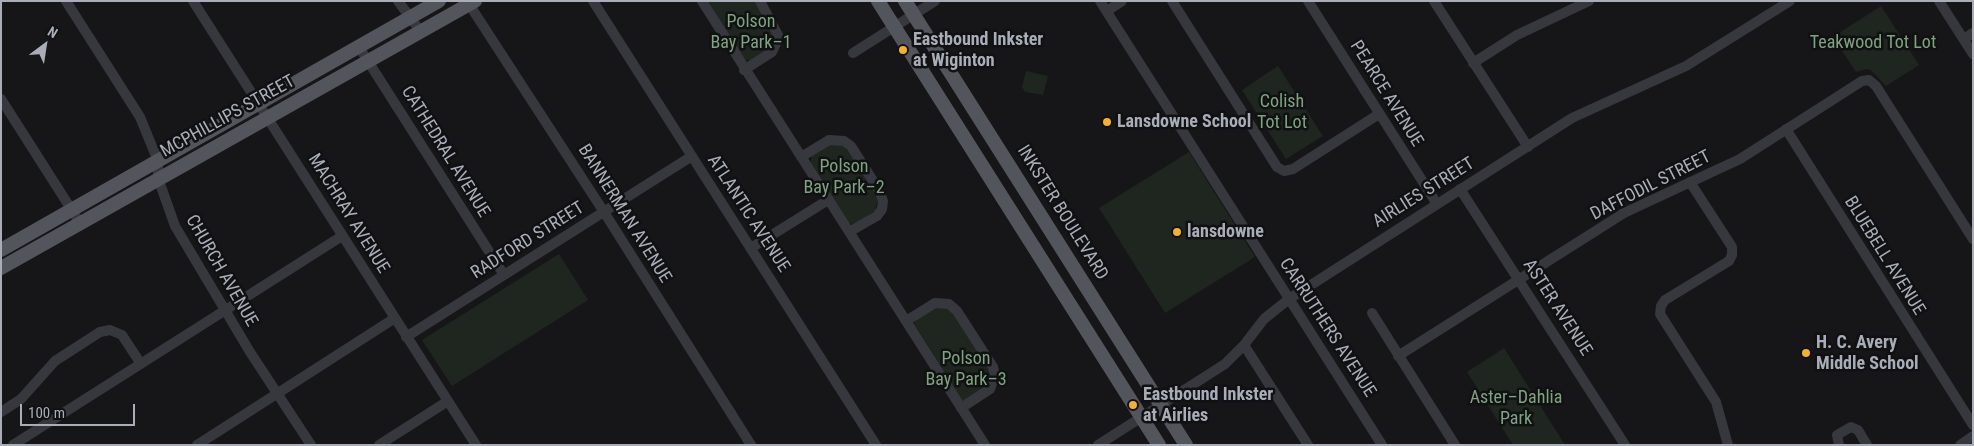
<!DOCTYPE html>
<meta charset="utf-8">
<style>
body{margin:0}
#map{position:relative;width:1974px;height:446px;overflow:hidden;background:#161618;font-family:"Roboto Condensed",sans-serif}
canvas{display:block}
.frame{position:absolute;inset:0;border:2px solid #a8adb8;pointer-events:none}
.north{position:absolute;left:20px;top:20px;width:50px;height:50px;-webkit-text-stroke:4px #111113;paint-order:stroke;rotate:31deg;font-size:14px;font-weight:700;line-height:20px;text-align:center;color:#a8adb8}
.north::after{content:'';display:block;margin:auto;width:18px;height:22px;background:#a8adb8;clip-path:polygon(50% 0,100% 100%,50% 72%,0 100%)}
.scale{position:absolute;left:20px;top:404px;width:115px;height:22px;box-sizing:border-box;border:2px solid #a8adb8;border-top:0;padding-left:6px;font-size:15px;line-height:18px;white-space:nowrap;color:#a8adb8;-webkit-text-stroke:4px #111113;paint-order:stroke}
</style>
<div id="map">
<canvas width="1974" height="446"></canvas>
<div class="frame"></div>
<div class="north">N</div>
<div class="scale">100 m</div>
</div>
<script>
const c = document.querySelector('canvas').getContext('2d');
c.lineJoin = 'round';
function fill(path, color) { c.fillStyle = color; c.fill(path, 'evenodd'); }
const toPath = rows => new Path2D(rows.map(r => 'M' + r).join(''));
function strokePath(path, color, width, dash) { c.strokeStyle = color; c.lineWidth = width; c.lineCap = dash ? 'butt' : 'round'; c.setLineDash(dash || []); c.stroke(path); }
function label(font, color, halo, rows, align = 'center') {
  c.font = font + ' "Roboto Condensed",sans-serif'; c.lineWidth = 5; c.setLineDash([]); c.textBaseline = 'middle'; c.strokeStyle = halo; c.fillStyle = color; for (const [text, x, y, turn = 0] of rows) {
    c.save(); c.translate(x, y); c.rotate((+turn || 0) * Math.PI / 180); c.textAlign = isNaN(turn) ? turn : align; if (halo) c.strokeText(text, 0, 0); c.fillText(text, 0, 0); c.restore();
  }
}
fill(toPath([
 [708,1,755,1,775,37,771,47,750,61,744,59],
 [1881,6,1919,65,1886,86,1871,70,1866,69,1856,72,1833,37],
 [1278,66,1323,136,1286,159,1242,90],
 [1026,71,1048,76,1043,95,1025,92,1022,87],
 [829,144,847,146,879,196,875,211,855,225,849,223,811,163,811,155],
 [1189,152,1255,257,1165,313,1099,208],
 [559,254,588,300,452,386,422,340],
 [939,306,951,310,988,367,991,376,987,387,966,400,962,400,914,324,916,319],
 [1504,348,1565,445,1513,445,1467,372]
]), '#1e261f');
strokePath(toPath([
 [66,1,140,117,158,161,158,178,175,226,250,352,311,445],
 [193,1,476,445],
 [398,1,421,32],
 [467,1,604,212,751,445],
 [593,1,876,445],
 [702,1,985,445],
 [1100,1,1382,445],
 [1172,1,1277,167,1284,171,1293,169,1379,114],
 [1308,1,1437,204],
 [1434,1,1528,147],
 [1939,1,1973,54],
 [1107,11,1122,1],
 [1964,39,1973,33],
 [359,47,504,275],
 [853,53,935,1],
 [1473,63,1517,35,1589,1],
 [744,70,772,52,779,37,760,1],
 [1,99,80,223],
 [1786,129,1973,425],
 [801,157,829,140,844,141,851,146,880,192,883,201,882,209,877,216,849,232],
 [1690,182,1732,247,1732,255,1729,261,1665,300,1661,306,1660,314,1716,402,1728,445],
 [1460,189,1625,445],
 [751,248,828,200],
 [1372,313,1455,445],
 [906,321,935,303,949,304,957,311,993,367,995,375,990,389,961,408],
 [406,337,692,156],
 [1244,345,1308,445],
 [1398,356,1624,213,1740,159,1862,81,1869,80,1876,86,1973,239],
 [1,412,21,399,55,361,100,332,110,330,122,335,141,364],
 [13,445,342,236],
 [197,445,395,318],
 [379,445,448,401],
 [1098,445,1225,364,1244,345,1264,319,1289,299,1572,118,1686,66,1790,1],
 [1839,445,1837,435,1851,427,1858,430,1867,445],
 [1960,445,1973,436]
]), '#37383d', 10);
strokePath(toPath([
 [878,1,1159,445],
 [905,1,1186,445],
 [1,250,439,1],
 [1,268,475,1]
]), '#53555c', 14);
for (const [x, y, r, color] of [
 [903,50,5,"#f2b134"],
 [1107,122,5,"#f2b134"],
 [1177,232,5,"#f2b134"],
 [1806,353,5,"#f2b134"],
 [1133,405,5,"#f2b134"]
]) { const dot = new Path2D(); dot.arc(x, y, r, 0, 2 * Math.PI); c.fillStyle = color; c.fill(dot); strokePath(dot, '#111113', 2); }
label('18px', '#7fa381', '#111113', [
 ["Polson",751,22],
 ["Bay Park–1",751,43],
 ["Teakwood Tot Lot",1873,43],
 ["Colish",1282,102],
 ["Tot Lot",1282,123],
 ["Polson",844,167],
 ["Bay Park–2",844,188],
 ["Polson",966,359],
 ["Bay Park–3",966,380],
 ["Aster–Dahlia",1516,398],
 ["Park",1516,419]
]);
label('bold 18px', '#a8adb8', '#111113', [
 ["Eastbound Inkster",913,40],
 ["at Wiginton",913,61],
 ["Lansdowne School",1117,122],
 ["lansdowne",1187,232],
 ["H. C. Avery",1816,343],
 ["Middle School",1816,364],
 ["Eastbound Inkster",1143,395],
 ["at Airlies",1143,416]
], 'left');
label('18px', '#a8adb8', '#111113', [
 ["PEARCE AVENUE",1386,94,58],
 ["MCPHILLIPS STREET",228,117,-29],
 ["CATHEDRAL AVENUE",445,152,58],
 ["DAFFODIL STREET",1651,186,-27],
 ["AIRLIES STREET",1424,193,-32],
 ["INKSTER BOULEVARD",1062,213,58],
 ["MACHRAY AVENUE",348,214,58],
 ["BANNERMAN AVENUE",624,214,58],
 ["ATLANTIC AVENUE",748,214,57],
 ["RADFORD STREET",528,241,-32],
 ["BLUEBELL AVENUE",1884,256,58],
 ["CHURCH AVENUE",221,271,60],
 ["ASTER AVENUE",1557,308,57],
 ["CARRUTHERS AVENUE",1327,328,57]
]);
</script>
